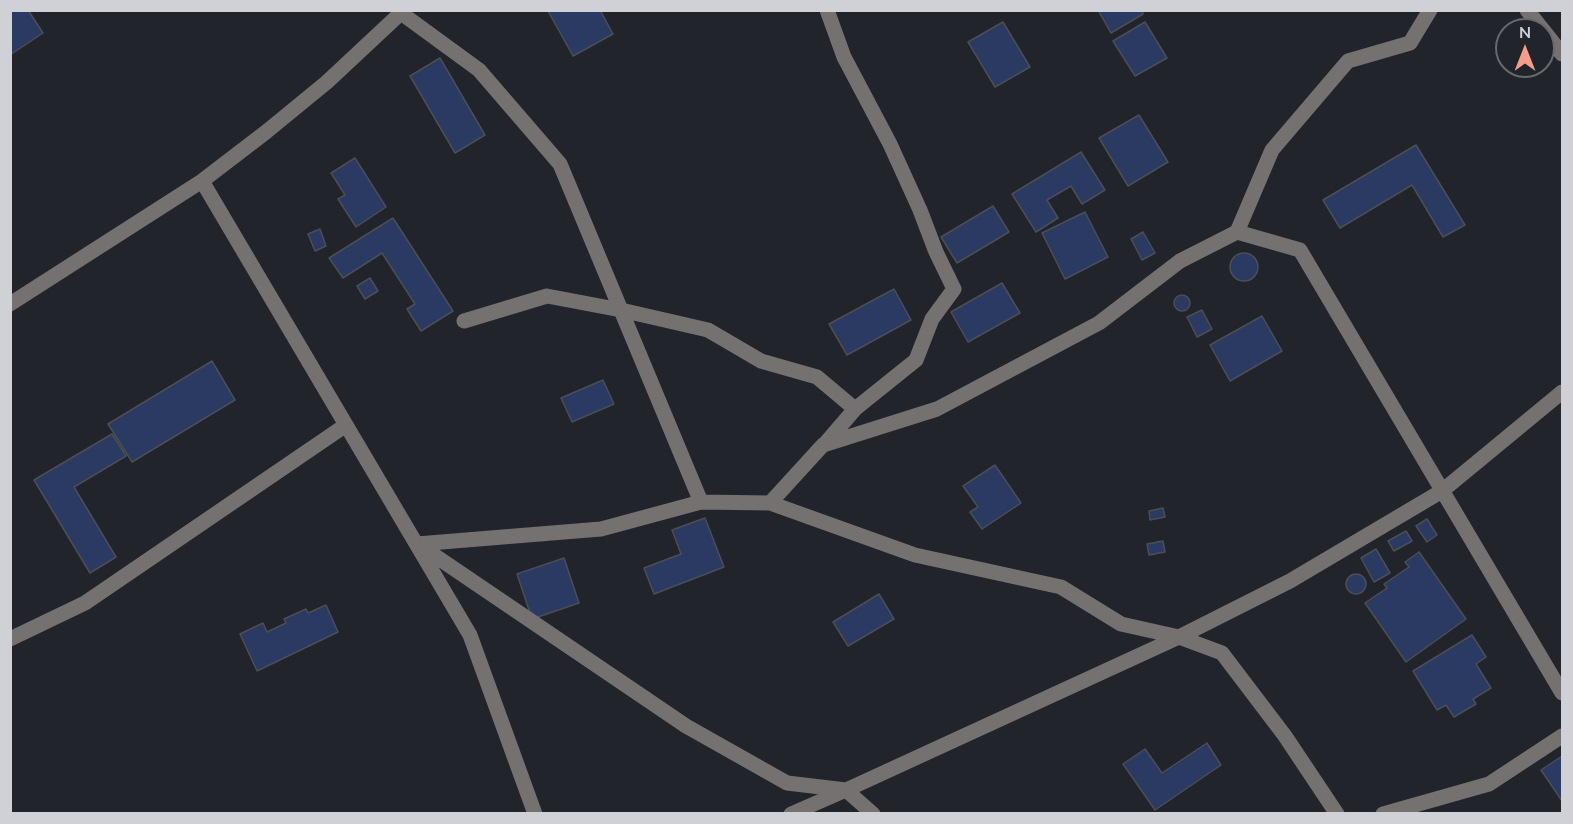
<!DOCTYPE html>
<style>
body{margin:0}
#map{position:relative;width:1573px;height:824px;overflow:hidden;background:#21242b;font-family:Mulish,sans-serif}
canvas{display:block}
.frame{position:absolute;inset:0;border:12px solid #cfd1d6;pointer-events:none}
.north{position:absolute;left:1495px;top:18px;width:60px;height:60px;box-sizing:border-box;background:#21242b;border:2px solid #67696f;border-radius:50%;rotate:0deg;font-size:16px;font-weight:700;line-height:24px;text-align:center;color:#cfd1d6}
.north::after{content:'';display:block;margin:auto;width:21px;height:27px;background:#f49e89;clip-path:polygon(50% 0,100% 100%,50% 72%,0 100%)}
</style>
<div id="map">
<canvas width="1573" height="824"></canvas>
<div class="frame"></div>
<div class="north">N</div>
</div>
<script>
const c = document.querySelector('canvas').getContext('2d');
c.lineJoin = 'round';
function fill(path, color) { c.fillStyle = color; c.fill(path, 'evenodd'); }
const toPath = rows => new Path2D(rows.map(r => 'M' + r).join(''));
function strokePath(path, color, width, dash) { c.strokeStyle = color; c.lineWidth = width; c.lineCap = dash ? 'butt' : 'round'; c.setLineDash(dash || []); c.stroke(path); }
const building = toPath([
 [10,10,28,10,43,33,10,55,10,10],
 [600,10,613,34,573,56,548,11,600,10],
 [1098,10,1142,10,1143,14,1111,33,1098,10],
 [1003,22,1030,67,995,87,968,42,1003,22],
 [1145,22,1167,58,1135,76,1113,41,1145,22],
 [440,58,485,135,455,153,410,76,440,58],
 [1139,115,1168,162,1128,186,1099,138,1139,115],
 [1416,145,1465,225,1443,237,1412,185,1340,228,1323,200,1416,145],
 [1081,152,1105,190,1082,204,1071,186,1047,200,1058,218,1036,232,1012,194,1081,152],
 [355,158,386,207,356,227,338,199,345,195,331,173,355,158],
 [993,206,1009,232,957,263,941,237,993,206],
 [1085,212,1108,257,1065,279,1042,233,1085,212],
 [393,218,453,311,421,331,407,309,415,304,382,253,343,278,329,258,393,218],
 [320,229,326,246,315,251,308,234,320,229],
 [1143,232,1155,253,1142,260,1131,239,1143,232],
 '1230 267a14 14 0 1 1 28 0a14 14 0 1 1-28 0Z',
 [370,278,378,291,365,299,357,286,370,278],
 [1002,283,1020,313,968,342,951,312,1002,283],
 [894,289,911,320,847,355,829,324,894,289],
 '1174 303a8 8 0 1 1 16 0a8 8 0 1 1-16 0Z',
 [1202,310,1212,329,1197,337,1187,317,1202,310],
 [1262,316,1282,351,1230,381,1210,345,1262,316],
 [212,361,235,400,132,462,108,424,212,361],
 [603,380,614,404,572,422,561,398,603,380],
 [112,434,126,456,74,487,116,557,90,573,34,480,112,434],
 [995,465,1021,503,982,529,970,512,978,507,963,486,995,465],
 [1163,508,1165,517,1150,520,1149,511,1163,508],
 [705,518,724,567,654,594,644,568,681,554,672,530,705,518],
 [1427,519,1437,535,1427,542,1416,526,1427,519],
 [1406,531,1412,541,1394,551,1388,541,1406,531],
 [1163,541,1165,552,1149,555,1147,544,1163,541],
 [1376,549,1390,573,1374,582,1361,558,1376,549],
 [1419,552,1466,619,1406,662,1365,603,1387,588,1384,584,1409,567,1405,562,1419,552],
 [564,558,579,603,532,619,517,574,564,558],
 '1346 584a10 10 0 1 1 20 0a10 10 0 1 1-20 0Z',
 [879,594,894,619,848,646,833,622,879,594],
 [326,605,338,632,257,671,240,634,263,623,267,632,286,623,284,619,306,609,308,613,326,605],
 [1472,635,1486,657,1476,664,1491,688,1473,699,1476,704,1454,717,1446,705,1437,710,1413,671,1472,635],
 [1207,743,1221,765,1155,810,1123,764,1145,749,1162,773,1207,743],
 [1562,756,1562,801,1541,770,1562,756]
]);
fill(building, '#2a3a62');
strokePath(building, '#4b4e56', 1.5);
strokePath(toPath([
 [1527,10,1543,30],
 [401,13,479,70,560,164,701,502],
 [1543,30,1562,54],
 [202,181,470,635,535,814],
 [1237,232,1272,150,1348,61,1410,43,1430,10],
 [10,304,202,181,266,132,327,82,404,10],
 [464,321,547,296,621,310,708,330,761,361,817,377,855,409],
 [824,445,855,409,916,360,932,319,954,289,936,252,920,210,890,144,844,57,827,10],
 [770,503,823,445,937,409,1099,323,1180,261,1237,232,1300,250,1562,693],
 [417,544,601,529,701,502,770,503,915,555,1061,587,1121,624,1179,637,1222,653,1285,736,1337,814],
 [422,547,686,726,787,783,846,790,873,814],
 [10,639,85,603,346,425],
 [791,814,846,790,1179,637,1290,581,1442,491,1562,392],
 [1383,814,1489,784,1562,736]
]), '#757170', 15);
</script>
